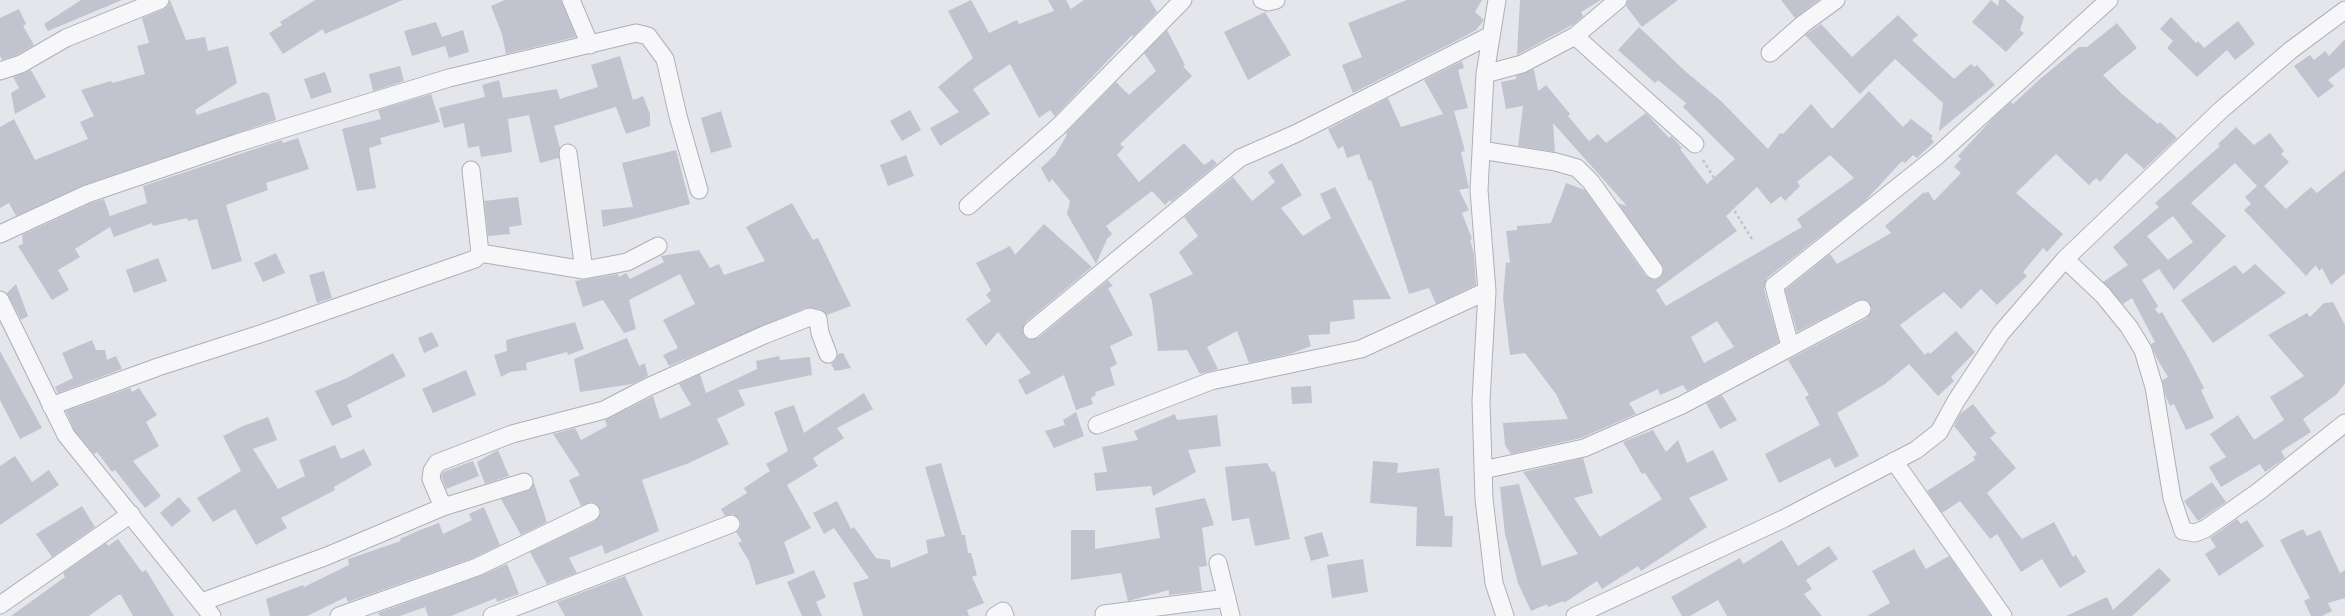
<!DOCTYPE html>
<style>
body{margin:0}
canvas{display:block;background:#e4e6eb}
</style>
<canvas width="2345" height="616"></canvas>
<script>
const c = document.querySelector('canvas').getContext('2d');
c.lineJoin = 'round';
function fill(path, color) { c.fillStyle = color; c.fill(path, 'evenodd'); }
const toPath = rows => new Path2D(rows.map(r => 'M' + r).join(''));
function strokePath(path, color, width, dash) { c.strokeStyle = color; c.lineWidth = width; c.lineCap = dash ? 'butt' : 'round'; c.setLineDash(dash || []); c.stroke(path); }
fill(toPath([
 [81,0,122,0,48,31,44,24],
 [170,0,186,40,205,37,208,51,228,46,237,83,195,110,197,115,264,92,269,94,276,120,84,185,16,216,9,203,0,208,0,127,14,119,35,160,88,139,80,122,94,116,81,90,111,81,112,83,145,74,137,46,149,43,142,18,164,9,168,6],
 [315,0,403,0,325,34,323,29,283,54,269,33,282,25,280,22],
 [505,0,561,0,576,37,506,54,502,34,491,6],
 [971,0,989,33,1017,20,1019,24,1054,11,1048,0,1066,0,1071,9,1084,0,1150,0,1157,12,1133,37,1132,35,1055,116,1050,110,1039,118,1010,64,973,89,990,114,940,146,930,128,959,112,938,87,973,58,948,11],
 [1407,0,1482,0,1475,12,1484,20,1476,30,1456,41,1353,93,1342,65,1362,57,1348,23],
 [1520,0,1601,0,1581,12,1583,16,1574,24,1517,55],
 [1628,0,1678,0,1642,27,1626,6],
 [1781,0,1819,0,1795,18],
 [1991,0,1998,6,1999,0,2005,0,2024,17,2020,30,2024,33,2006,52,1972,22],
 [19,9,26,24,23,26,34,45,17,55,2,60,0,56,0,18],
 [1265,12,1291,55,1248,80,1224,32],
 [1898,15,1918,35,1912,40,1954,79,1971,64,1974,67,1977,65,1995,85,1939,131,1943,103,1895,59,1860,94,1805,35,1821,24,1852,57],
 [2171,17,2196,43,2198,41,2204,48,2238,21,2255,44,2235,60,2227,50,2197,77,2167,48,2173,41,2160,29],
 [436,22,442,37,463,30,469,52,449,58,445,46,412,56,404,31],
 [2117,23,2137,48,2103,75,2121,93,2158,124,2160,122,2177,138,2144,169,2126,153,2100,182,2096,178,2089,185,2056,154,2016,193,2063,234,2047,252,2043,248,2023,272,2027,276,1997,305,1981,289,1961,309,1944,292,1900,325,1925,355,1928,352,1930,354,1956,331,1975,352,1951,377,1954,381,1938,396,1909,364,1885,384,1837,413,1859,456,1835,468,1830,458,1779,483,1765,454,1820,425,1805,397,1809,395,1788,360,1867,318,1872,309,1868,301,1858,300,1797,332,1785,290,1830,254,1837,264,1891,233,1885,226,1924,192,1925,194,1928,191,1934,201,1961,173,1954,167,1961,159,1958,156,1993,118,2011,102,2013,104,2040,79,2079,47,2087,47],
 [1639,27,1685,71,1721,101,1768,149,1780,133,1783,134,1811,104,1832,129,1869,91,1903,127,1911,119,1933,136,1931,138,1934,142,1917,158,1913,155,1905,163,1902,161,1865,201,1767,278,1764,289,1779,342,1687,391,1683,385,1660,395,1658,389,1629,403,1636,414,1581,438,1511,454,1505,445,1503,423,1568,419,1556,394,1525,353,1510,355,1503,298,1506,262,1510,263,1506,231,1517,230,1517,226,1551,223,1566,183,1585,190,1646,276,1655,280,1659,278,1664,269,1618,203,1627,206,1553,123,1555,152,1518,146,1523,106,1506,109,1501,82,1516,79,1516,76,1534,69,1538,91,1546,85,1570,114,1568,116,1589,141,1598,134,1606,143,1646,113,1669,138,1671,136,1675,140,1682,148,1680,149,1707,184,1735,159,1683,107,1686,103,1658,80,1655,83,1618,50],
 [1830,155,1854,178,1797,219,1802,227,1666,306,1656,290,1737,231,1726,216,1757,187,1771,204,1781,196,1785,201,1800,186,1797,182],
 [1717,321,1734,347,1704,363,1691,337],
 [1167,30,1185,65,1183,66,1192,76,1120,144,1124,147,1117,155,1139,182,1184,143,1204,165,1213,159,1217,164,1171,202,1170,200,1165,205,1152,191,1106,226,1112,234,1107,239,1096,264,1067,214,1070,201,1052,179,1049,183,1041,168,1055,155,1067,135,1066,133,1116,82,1129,95,1156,71,1144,53],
 [2345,39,2345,67,2328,80,2334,86,2318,98,2294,66,2310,55,2314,60,2325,51,2329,56],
 [620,56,633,100,643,96,650,114,650,126,626,134,616,107,554,126,560,148,559,158,540,163,529,115,508,119,512,152,481,157,479,146,468,148,464,123,444,128,439,108,485,97,482,85,499,80,503,98,557,89,560,99,598,87,591,65],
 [1462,61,1464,68,1458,70,1468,108,1454,111,1465,151,1461,152,1469,188,1459,190,1469,210,1462,213,1472,239,1470,240,1474,254,1476,285,1436,304,1429,288,1409,294,1371,180,1369,181,1359,154,1347,158,1343,146,1338,149,1328,129,1388,98,1401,127,1443,114,1424,80],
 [400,66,404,81,373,91,369,74],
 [31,70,46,97,15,114,11,93,19,88,13,77],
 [325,72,332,92,311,99,304,79],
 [431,94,440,122,380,138,382,144,369,148,376,188,357,191,342,129,381,119,378,110],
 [910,110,921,130,902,141,890,121],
 [721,111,732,147,711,153,701,118],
 [2236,127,2254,145,2270,133,2284,151,2281,154,2289,162,2264,186,2286,209,2311,187,2317,193,2345,170,2345,273,2331,285,2322,268,2319,271,2316,265,2306,276,2244,210,2251,204,2245,197,2257,186,2235,163,2191,203,2226,236,2174,290,2159,269,2142,280,2158,306,2155,309,2159,314,2162,312,2188,357,2204,388,2201,390,2214,418,2186,430,2174,404,2170,406,2166,397,2162,380,2168,377,2156,357,2151,344,2155,342,2132,298,2123,304,2103,282,2128,265,2113,247,2159,207,2155,203,2220,146,2218,144],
 [2173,216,2193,242,2168,260,2147,236],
 [298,138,309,169,266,183,268,190,226,205,242,261,212,270,197,219,188,221,187,218,153,226,152,223,114,237,110,227,75,249,80,257,58,270,69,290,52,300,18,246,23,244,22,235,91,203,104,199,110,216,147,203,143,186,282,140,283,143],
 [676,150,690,204,603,227,601,210,633,207,622,163],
 [906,155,914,176,888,186,880,165],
 [1282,163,1302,195,1281,208,1303,236,1331,218,1320,194,1335,187,1391,299,1353,300,1355,319,1330,322,1330,334,1308,335,1311,346,1290,354,1249,363,1237,331,1207,347,1218,369,1200,374,1187,350,1158,351,1152,301,1149,294,1193,274,1179,252,1198,236,1184,217,1233,177,1252,201,1275,182,1268,172],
 [518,197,522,225,509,227,510,234,488,236,484,201],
 [792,203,813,240,818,238,851,306,827,315,820,309,806,308,669,366,663,355,678,348,663,320,695,304,680,274,629,300,636,329,624,333,603,300,583,307,575,281,618,274,619,277,626,273,630,279,664,262,661,256,699,250,710,268,719,264,724,275,765,261,746,227],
 [1044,224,1092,267,1026,322,1023,327,1024,336,1029,339,1038,338,1108,280,1113,286,1108,288,1133,335,1110,346,1117,364,1110,368,1115,385,1095,392,1096,395,1091,398,1093,404,1076,410,1064,375,1026,395,1018,380,1031,373,998,332,986,346,966,319,991,301,986,295,991,290,976,263,1010,246,1015,255],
 [276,253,285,273,263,282,254,263],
 [158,258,167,281,134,293,126,270],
 [2255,264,2286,293,2213,343,2181,300,2235,265,2243,274],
 [324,271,332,298,317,303,309,275],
 [16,284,28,316,21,320,7,293],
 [2333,302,2345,325,2345,383,2337,394,2303,419,2311,432,2281,451,2285,458,2265,472,2260,464,2221,487,2209,467,2226,457,2210,434,2238,415,2254,440,2284,420,2270,397,2304,376,2268,335,2307,313,2310,317,2324,303],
 [575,322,584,349,568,355,567,352,526,363,527,370,510,372,501,377,494,355,507,351,506,340],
 [432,332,439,346,424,353,418,338],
 [627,338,639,366,645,363,648,376,632,384,580,392,574,359],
 [92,340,96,350,105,350,107,360,116,356,122,369,58,393,55,387,73,378,62,353],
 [0,351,42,428,20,439,0,400],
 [393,353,406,376,347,405,352,417,332,426,315,391,347,378],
 [843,353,851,368,835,371,831,364,836,360,838,354],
 [779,356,780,360,810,357,812,375,738,390,745,405,717,419,729,444,689,463,642,480,659,531,605,554,602,545,569,558,577,573,547,584,530,552,595,521,601,512,597,504,592,502,581,506,569,480,580,475,553,434,575,428,581,440,607,426,605,420,653,396,660,419,691,405,679,384,700,374,706,393,757,369,756,361],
 [466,370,476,395,433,413,422,389],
 [1311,386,1312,403,1292,404,1291,387],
 [130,388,132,392,139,388,157,415,146,422,159,446,133,461,161,496,145,508,115,470,112,472,97,452,94,454,74,430,66,411],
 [864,393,873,409,837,428,844,438,813,458,818,466,787,485,811,528,784,542,795,573,756,585,749,561,738,543,742,541,736,532,741,526,740,520,733,514,725,516,721,509,747,493,744,488,770,471,766,464,788,451,774,412,794,405,804,433],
 [1722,395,1737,420,1720,429,1706,403],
 [1973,404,1996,433,1990,438,2016,468,1987,493,2022,539,2054,522,2073,557,2076,555,2086,572,2060,588,2042,559,2021,572,1997,534,1990,539,1960,501,1942,513,1927,491,1975,460,1973,457,1977,454,1954,426,1960,414],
 [1076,412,1084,436,1054,448,1045,431,1065,425,1063,420],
 [1175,414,1177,420,1217,415,1221,446,1188,450,1196,472,1153,496,1151,486,1096,491,1094,473,1107,472,1102,447,1138,440,1134,431],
 [268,417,277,440,253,449,278,489,305,476,299,460,335,445,341,459,364,449,372,465,334,487,335,490,281,518,287,528,256,545,235,509,213,522,197,498,241,471,223,436,243,426],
 [1653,430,1666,452,1678,440,1687,463,1713,450,1728,480,1689,498,1707,527,1641,571,1638,566,1602,589,1597,581,1564,603,1563,601,1548,607,1547,604,1531,611,1518,583,1505,534,1500,487,1519,484,1542,566,1578,554,1523,472,1583,458,1593,493,1574,498,1600,537,1662,499,1645,473,1642,474,1623,442],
 [498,450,509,476,485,484,477,462],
 [15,456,32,482,49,470,59,485,0,525,0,466],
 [473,461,479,476,446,489,441,476,443,472],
 [1373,461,1398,463,1397,473,1439,468,1445,516,1453,516,1452,547,1416,546,1417,507,1370,503],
 [941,463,962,535,965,535,968,553,971,553,977,575,972,577,984,603,967,610,969,616,863,616,853,583,869,578,834,528,824,534,813,513,837,501,851,529,854,527,876,558,890,560,891,568,928,553,926,540,945,536,925,467],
 [1267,463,1272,472,1275,471,1290,539,1255,546,1249,518,1232,521,1225,467],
 [2212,482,2226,502,2198,521,2184,501],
 [534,483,547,522,521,535,501,499,527,491],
 [179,497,191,511,172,527,160,513],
 [1205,498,1214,525,1202,528,1207,566,1199,567,1202,591,1169,595,1169,590,1128,601,1121,573,1071,580,1071,530,1095,530,1095,549,1160,538,1155,508],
 [82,506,95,527,52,557,36,534],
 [484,507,500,545,473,558,348,602,346,597,307,616,270,616,266,599,303,585,304,587,349,565,348,559,401,541,400,539,420,530,439,523,443,534,472,520,469,514],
 [2237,519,2241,524,2247,520,2264,546,2219,576,2205,554,2216,547,2210,538],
 [2303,529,2307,536,2320,530,2340,573,2345,570,2345,598,2328,603,2332,611,2322,616,2311,616,2304,601,2310,598,2280,540],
 [1322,532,1329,556,1311,561,1304,537],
 [118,539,142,572,146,570,174,616,133,616,121,595,118,595,89,616,11,616,65,577,63,573,106,543,108,546],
 [1782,540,1798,566,1829,546,1838,559,1806,580,1812,589,1804,594,1822,616,1727,616,1718,600,1690,616,1682,616,1671,597,1740,558,1743,564],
 [1914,549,1926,569,1949,556,1991,616,1867,616,1890,603,1872,571],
 [1363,559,1368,592,1332,598,1327,565],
 [507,564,519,594,497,602,496,598,451,616,428,616,425,607,400,616,380,616,378,613,480,576],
 [2159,568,2171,580,2132,616,2066,616,2107,597,2113,610],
 [814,570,826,597,816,602,822,616,802,616,787,582],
 [625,576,643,616,565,616,557,602]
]), '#c1c4ce');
const minor = toPath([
 [571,0,590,45],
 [1262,0,1268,2,1276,0],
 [1497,0,1485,74,1479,190,1487,291,1481,401,1484,499,1494,583,1505,616],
 [1575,36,1695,144],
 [1770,53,1803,24,1836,0],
 [0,71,21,64,66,38,160,0],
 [1485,74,1522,64,1575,36,1618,0],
 [1481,150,1556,162,1577,168,1591,182,1654,270],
 [568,153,584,270],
 [968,206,1058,127,1183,0],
 [0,234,87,194,237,143,449,78,636,33,648,36,665,59,678,116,699,190],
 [480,253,584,270,627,262,658,246],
 [2065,259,2103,295,2129,327,2143,350,2154,387,2172,498,2183,531,2195,533,2205,529,2258,492,2345,423],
 [0,300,66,435,212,616],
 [1032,330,1240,158,1295,134,1491,35],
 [1790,346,1774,286,1938,155,2109,0],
 [51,406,158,367,263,333,475,259,480,253,471,170],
 [1097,425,1211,381,1361,349,1487,291],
 [1894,461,2003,616],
 [1483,470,1584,448,1682,405,1862,309],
 [443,507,431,479,432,471,437,463,512,434,604,410,648,387,764,335,810,317,818,319,820,333,828,354],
 [1218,563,1231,616],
 [202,602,327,556,443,507,524,482],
 [0,605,131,514],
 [1104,614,1227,598],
 [339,616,477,567,591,512],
 [492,616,731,524],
 [995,616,1003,611,1005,616],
 [1575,616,1783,519,1916,450,1939,432,1956,401,2001,333,2065,259,2221,110,2291,50,2345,10]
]);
strokePath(minor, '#adb0b9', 19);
strokePath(toPath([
 [1703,160,1752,239]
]), '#c2c4ca', 2.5, [3, 3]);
strokePath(minor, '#f7f7fa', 17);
</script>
